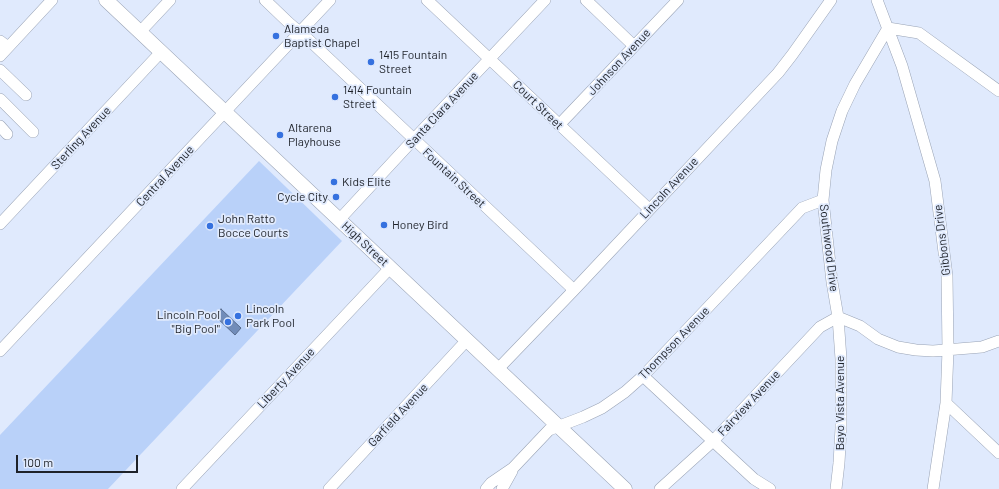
<!DOCTYPE html>
<style>
body{margin:0}
#map{position:relative;width:999px;height:489px;overflow:hidden;background:#e0eafd;font-family:Barlow,sans-serif}
canvas{display:block}
.scale{position:absolute;left:16px;top:455px;width:122px;height:18px;box-sizing:border-box;border:2px solid #1e2229;border-top:0;padding-left:5px;font-size:12px;line-height:14px;white-space:nowrap;color:#1e2229;-webkit-text-stroke:3px #e0eafd;paint-order:stroke}
</style>
<div id="map">
<canvas width="999" height="489"></canvas>
<div class="scale">100 m</div>
</div>
<script>
const c = document.querySelector('canvas').getContext('2d');
c.lineJoin = 'round';
function fill(path, color) { c.fillStyle = color; c.fill(path, 'evenodd'); }
const toPath = rows => new Path2D(rows.map(r => 'M' + r).join(''));
function strokePath(path, color, width, dash) { c.strokeStyle = color; c.lineWidth = width; c.lineCap = dash ? 'butt' : 'round'; c.setLineDash(dash || []); c.stroke(path); }
function label(font, color, halo, rows, align = 'center') {
  c.font = font + ' Barlow,sans-serif'; c.lineWidth = 3.5; c.setLineDash([]); c.textBaseline = 'middle'; c.strokeStyle = halo; c.fillStyle = color; for (const [text, x, y, turn = 0] of rows) {
    c.save(); c.translate(x, y); c.rotate((+turn || 0) * Math.PI / 180); c.textAlign = isNaN(turn) ? turn : align; if (halo) c.strokeText(text, 0, 0); c.fillText(text, 0, 0); c.restore();
  }
}
fill(toPath([
 [259,161,342,241,108,489,0,489,0,435]
]), '#b9d1f9');
const water = toPath([
 [221,309,241,328,235,335,215,316,221,309]
]);
fill(water, '#718cb9');
strokePath(water, '#586c8e', 1);
const minor = toPath([
 [265,0,289,23,309,40,574,290],
 [427,0,649,209],
 [586,0,634,46],
 [877,0,902,66,935,181,947,276,948,350,946,403,933,489],
 [140,32,170,0],
 [0,41,8,47],
 [0,56,52,0],
 [0,70,26,95],
 [999,91,919,33,888,28,855,84,842,111,832,141,826,170,823,200,832,282,838,317,860,326,878,339,898,347,916,350,933,351,982,347,999,341],
 [0,99,33,132],
 [559,125,678,0],
 [0,126,7,134],
 [339,220,414,139,545,0],
 [0,224,161,52],
 [0,351,330,0],
 [498,369,574,290,778,73,792,55,831,0],
 [643,376,754,479,770,489],
 [946,403,999,453],
 [182,489,390,268],
 [329,489,467,340],
 [486,489,491,483,513,468,549,430,583,417,602,408,625,392,643,376,802,208,823,200],
 [502,489,512,471],
 [660,489,713,441,820,327,838,317,841,359,841,428,839,463,836,489]
]);
const major = toPath([
 [106,0,625,489]
]);
strokePath(minor, '#99a3b5', 12);
strokePath(major, '#99a3b5', 15);
strokePath(minor, '#fff', 11);
strokePath(major, '#fff', 14);
for (const [x, y, r, color] of [
 [276,36,4,"#3571df"],
 [371,62,4,"#3571df"],
 [335,97,4,"#3571df"],
 [280,135,4,"#3571df"],
 [334,182,4,"#3571df"],
 [336,197,4,"#3571df"],
 [384,225,4,"#3571df"],
 [210,226,4,"#3571df"],
 [238,316,4,"#3571df"],
 [228,322,4,"#3571df"]
]) { const dot = new Path2D(); dot.arc(x, y, r, 0, 2 * Math.PI); c.fillStyle = color; c.fill(dot); strokePath(dot, '#e0eafd', 1.5); }
label('12px', '#1e2229', '#e0eafd', [
 ["Alameda",284,29],
 ["Baptist Chapel",284,43],
 ["1415 Fountain",379,55],
 ["Street",379,69],
 ["1414 Fountain",343,90],
 ["Street",343,104],
 ["Altarena",288,128],
 ["Playhouse",288,142],
 ["Kids Elite",342,182],
 ["Cycle City",328,197,"right"],
 ["John Ratto",218,219],
 ["Bocce Courts",218,233],
 ["Honey Bird",392,225],
 ["Lincoln",246,309],
 ["Park Pool",246,323],
 ["Lincoln Pool",220,315,"right"],
 ["\"Big Pool\"",220,329,"right"]
], 'left');
label('12px', '#1e2229', '#e0eafd', [
 ["Johnson Avenue",619,62,-47],
 ["Court Street",538,105,44],
 ["Santa Clara Avenue",442,110,-47],
 ["Sterling Avenue",81,138,-47],
 ["Central Avenue",165,176,-47],
 ["Fountain Street",454,178,43],
 ["Lincoln Avenue",669,188,-47],
 ["Gibbons Drive",942,240,-97],
 ["High Street",365,244,43],
 ["Southwood Drive",829,248,83],
 ["Thompson Avenue",674,343,-46],
 ["Liberty Avenue",286,378,-47],
 ["Fairview Avenue",749,403,-47],
 ["Bayo Vista Avenue",840,403,-90],
 ["Garfield Avenue",398,415,-47]
]);
</script>
